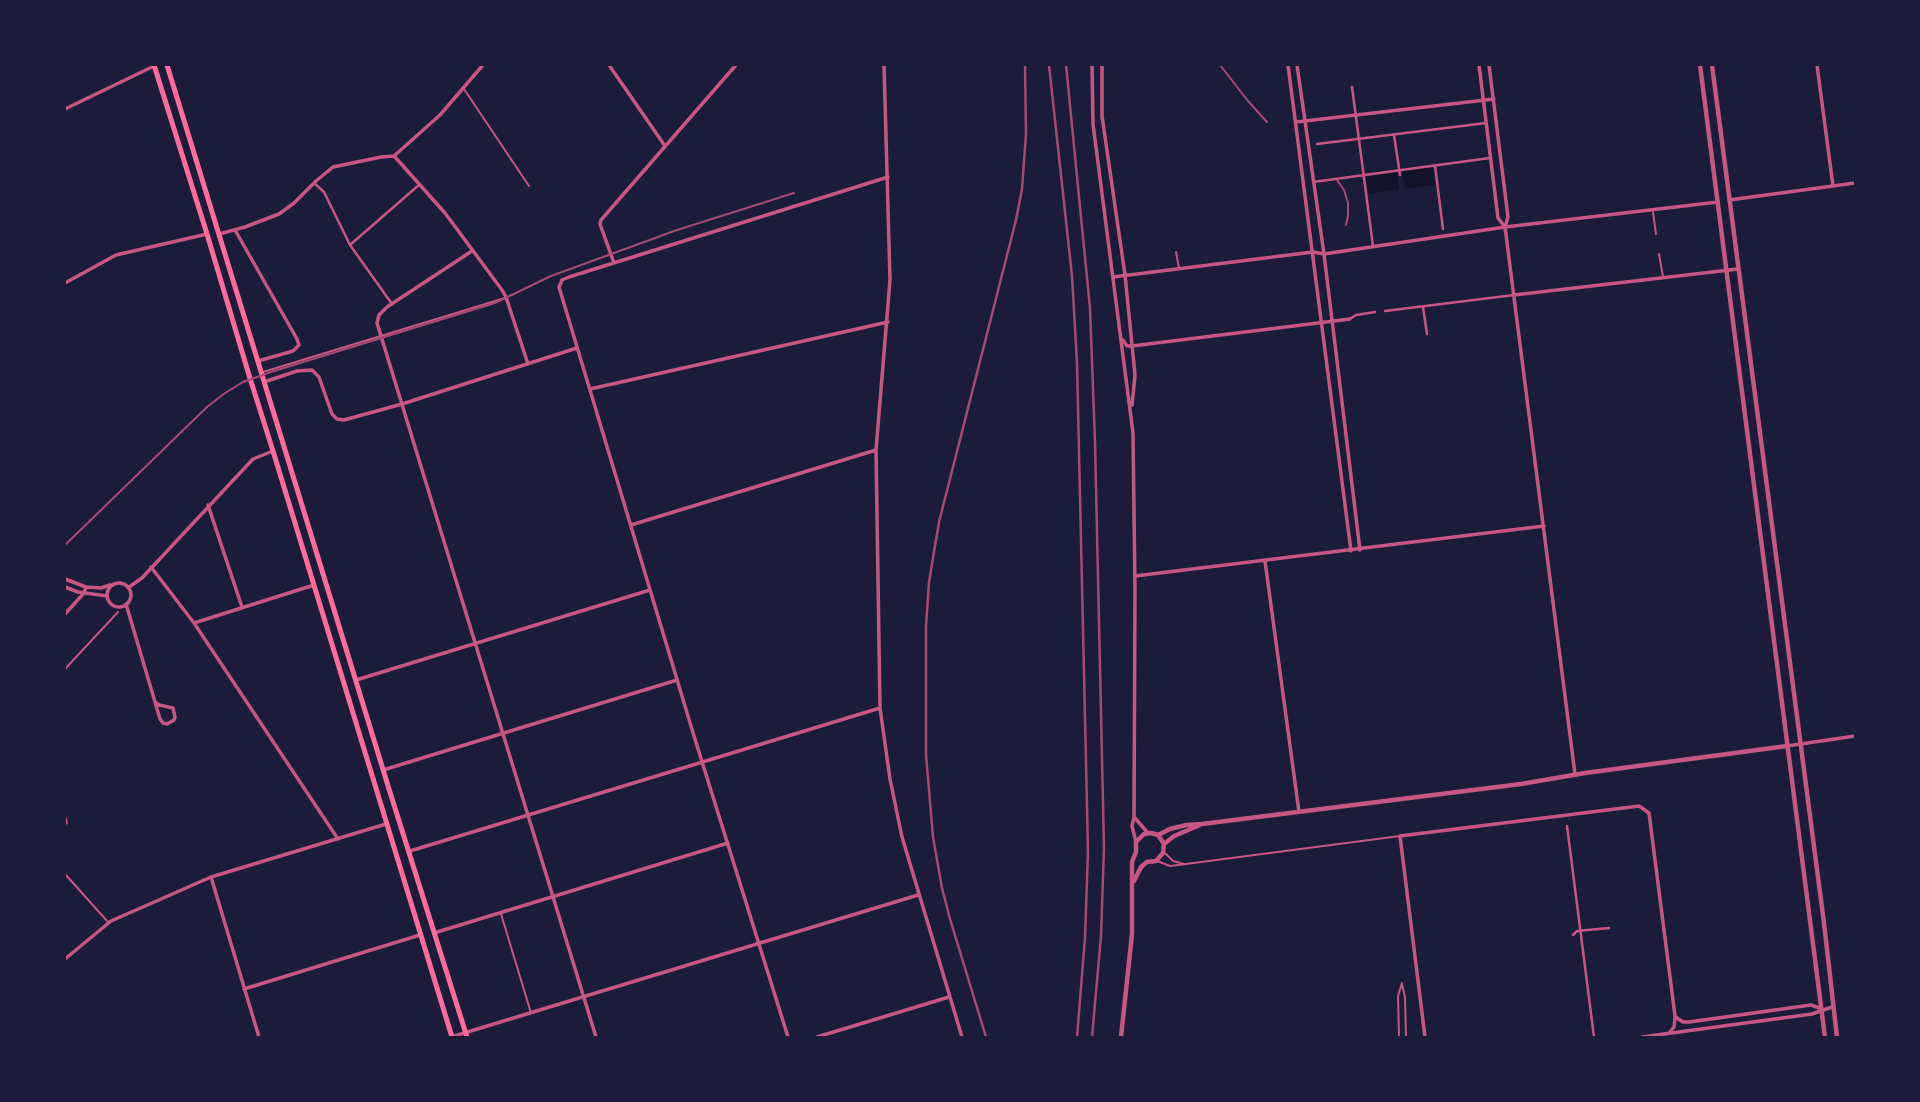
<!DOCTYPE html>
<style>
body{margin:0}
#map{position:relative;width:1920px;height:1102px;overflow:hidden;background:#1b1b3a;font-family:"Asap Condensed",sans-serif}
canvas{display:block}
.frame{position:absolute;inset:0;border:66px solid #1b1b3a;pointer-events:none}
</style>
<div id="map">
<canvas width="1920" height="1102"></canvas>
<div class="frame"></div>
</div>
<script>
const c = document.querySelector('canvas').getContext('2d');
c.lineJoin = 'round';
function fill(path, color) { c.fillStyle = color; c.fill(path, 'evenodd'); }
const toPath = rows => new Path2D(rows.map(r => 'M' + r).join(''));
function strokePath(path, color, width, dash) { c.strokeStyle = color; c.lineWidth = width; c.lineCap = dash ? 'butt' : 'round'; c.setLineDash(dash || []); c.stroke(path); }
fill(toPath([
 [1432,167,1435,185,1405,189,1402,171],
 [1397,172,1399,189,1369,194,1366,177]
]), '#12122b');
strokePath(toPath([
 [464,89,529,186],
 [1653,212,1656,234],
 [1176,252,1179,268],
 [1659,254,1663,277],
 [263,372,505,298],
 [65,669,118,612],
 [1165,853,1173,861,1184,864],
 [1157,861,1170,866,1178,865,1400,836],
 [65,874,108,922],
 [501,914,531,1013],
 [1402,984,1405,997,1406,1037],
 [1399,1037,1398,996,1402,983]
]), '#c65784', 2);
strokePath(toPath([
 [1352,87,1373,246],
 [1394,135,1400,175],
 [1317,144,1486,123],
 [1435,166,1443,229],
 [1313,182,1490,158],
 [314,183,324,192,350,245],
 [392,304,350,245,420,184],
 [1423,307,1427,334],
 [1385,311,1514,295],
 [1350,319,1356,315,1375,312],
 [1567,826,1594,1037],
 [1573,935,1577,931,1609,928]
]), '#c65784', 2.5);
strokePath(toPath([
 [609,65,665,146],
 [884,65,890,280,876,450,880,708,890,779,902,837,962,1037],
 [1092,65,1093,124,1133,433,1135,590,1134,817,1132,826,1136,842],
 [1102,65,1102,116,1125,275,1135,375,1132,405],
 [1288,65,1351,551],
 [1297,65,1324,254,1360,550],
 [1479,65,1498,218,1505,227],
 [1489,65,1508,217,1505,227,1575,774],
 [1817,65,1833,186],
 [65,109,154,66],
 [1296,122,1494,99],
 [395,157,445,213,502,290,506,297,528,364],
 [1729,200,1855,183],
 [235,230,297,339,299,345,293,351,258,361],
 [219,234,245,227,279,214,294,203,316,181,333,167,381,157,394,156,440,115,483,65],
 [472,251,387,307,379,315,377,323,596,1037],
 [614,263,600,224,601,220,736,65],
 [1113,277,1313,252,1324,254,1505,227,1718,202],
 [65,283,116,255,207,234],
 [1514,295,1738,269],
 [1123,340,1127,346,1132,346,1350,319],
 [264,382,297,371,312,370,319,377,332,414,337,419,344,420,402,404,577,348],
 [590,389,888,322],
 [208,505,242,607],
 [631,525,876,450],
 [1265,561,1299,812],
 [151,567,194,623,338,839],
 [1135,576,1544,526],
 [65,579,86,587,101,588,110,585],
 '107 595a12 12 0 1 1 24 0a12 12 0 1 1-24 0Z',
 [65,587,78,592,107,596],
 [129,587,142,578,253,459,273,451],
 [126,604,155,702,160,719,163,723,167,724,174,720,175,717,173,708,159,705,155,702],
 [65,614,84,593,86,587],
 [194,623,314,585],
 [356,680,650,590],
 [1787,746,1855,736],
 [383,770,677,680],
 [1134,817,1148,833],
 [65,818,66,823],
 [410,851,880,708],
 [211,877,259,1037],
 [434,933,728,843],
 [65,959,111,921,211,877,386,824],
 [244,989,420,935],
 [1669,1033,1674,1027,1675,1018],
 [451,1037,918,895],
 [788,1037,694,736,559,287,562,280,569,277,888,177],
 [817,1037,949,997],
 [1425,1037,1400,836,1639,806,1649,813,1675,1016,1677,1018,1683,1022,1689,1022,1811,1005,1822,1009],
 [1642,1037,1812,1014,1832,1007]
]), '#c65784', 3.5);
strokePath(toPath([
 [1700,65,1825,1037],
 [1712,65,1824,923,1837,1037],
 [1164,844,1174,836,1200,825],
 [1147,862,1156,861,1163,853,1164,844,1158,835],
 [1134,881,1141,867,1147,862],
 [1121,1037,1132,934,1132,862,1136,852,1136,842,1144,834,1151,833,1158,835,1170,829,1186,825,1202,824,1521,784,1585,773,1787,746]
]), '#c65784', 4.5);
strokePath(toPath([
 [154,65,207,234,249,375,273,451,452,1037],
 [167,65,389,789,467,1037]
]), '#ff6b9d', 5);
strokePath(toPath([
 [1220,65,1248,101,1267,122],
 [1337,180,1344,190,1348,203,1348,216,1346,225],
 [65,545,207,407,225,393,243,382,271,372,495,303,551,276,677,230,794,193]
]), '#a44b75', 2);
strokePath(toPath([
 [1049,65,1072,276,1077,363,1088,851,1085,938,1077,1037],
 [1066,65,1090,308,1095,442,1104,848,1101,936,1092,1037],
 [986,1037,950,919,942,888,933,837,926,755,926,626,929,582,939,522,1016,220,1022,189,1026,134,1025,65]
]), '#a44b75', 2.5);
</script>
